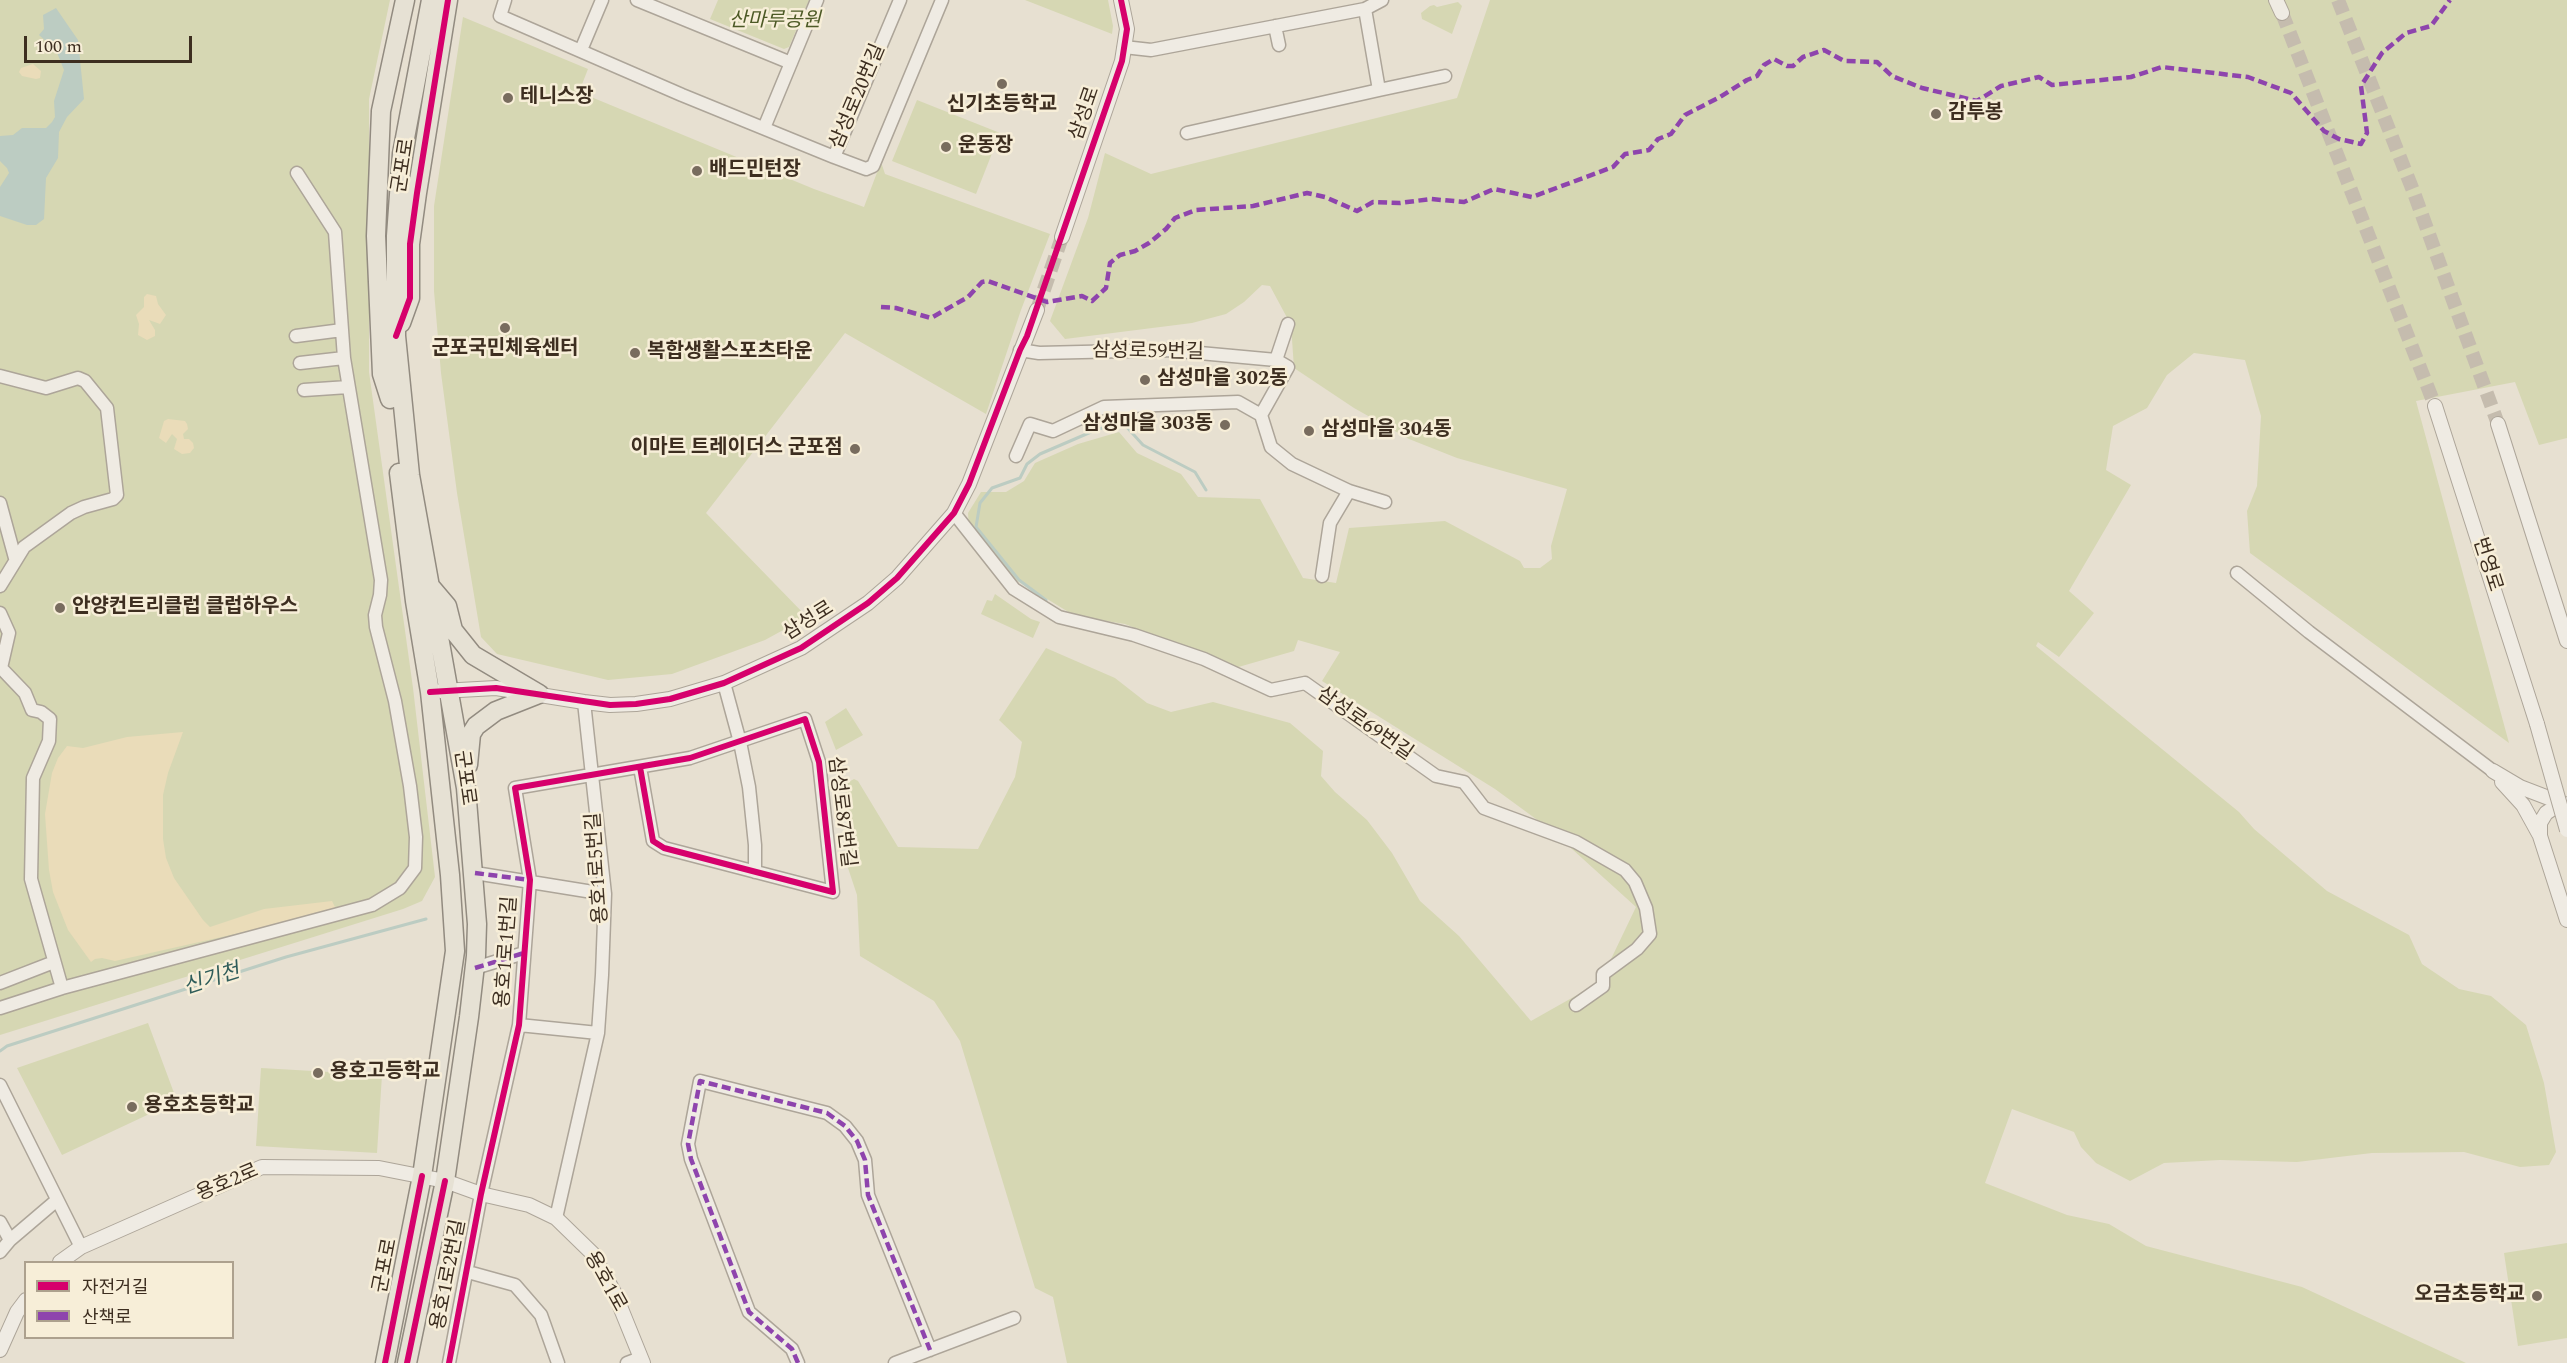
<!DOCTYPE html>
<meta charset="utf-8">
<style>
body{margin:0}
#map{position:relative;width:2567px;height:1363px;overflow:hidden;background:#e7e0d1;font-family:Spectral,"Noto Sans KR",serif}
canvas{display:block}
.legend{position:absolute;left:24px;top:1261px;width:210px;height:78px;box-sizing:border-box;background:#f7eed8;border:2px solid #ada18e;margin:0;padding:8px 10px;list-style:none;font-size:18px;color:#3d2e20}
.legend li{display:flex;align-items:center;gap:12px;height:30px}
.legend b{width:30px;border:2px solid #ada18e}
.scale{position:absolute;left:24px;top:36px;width:168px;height:27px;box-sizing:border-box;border:3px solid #3d2e20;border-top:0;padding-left:8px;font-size:18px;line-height:21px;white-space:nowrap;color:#3d2e20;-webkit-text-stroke:4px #f7eed8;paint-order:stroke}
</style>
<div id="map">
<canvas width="2567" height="1363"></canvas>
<ul class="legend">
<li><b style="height:8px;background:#d6006c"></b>자전거길</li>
<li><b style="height:8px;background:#8e44ad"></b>산책로</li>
</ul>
<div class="scale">100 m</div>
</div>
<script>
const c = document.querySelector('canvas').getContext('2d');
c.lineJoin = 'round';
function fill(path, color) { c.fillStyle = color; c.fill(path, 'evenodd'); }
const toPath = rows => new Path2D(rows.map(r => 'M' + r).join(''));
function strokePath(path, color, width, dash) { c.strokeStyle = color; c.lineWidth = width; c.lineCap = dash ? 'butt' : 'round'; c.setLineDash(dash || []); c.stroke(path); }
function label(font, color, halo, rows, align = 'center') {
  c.font = font + ' Spectral,"Noto Sans KR",serif'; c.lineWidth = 5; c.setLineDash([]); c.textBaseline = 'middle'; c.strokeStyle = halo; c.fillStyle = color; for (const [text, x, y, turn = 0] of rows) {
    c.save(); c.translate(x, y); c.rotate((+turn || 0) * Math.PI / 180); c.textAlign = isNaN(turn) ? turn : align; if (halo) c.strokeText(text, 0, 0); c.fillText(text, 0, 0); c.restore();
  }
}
fill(toPath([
 [0,0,390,0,369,99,369,372,413,688,435,877,422,901,403,909,0,1035],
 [718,0,809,0,789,47,784,49,710,19],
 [1025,0,1108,0,1113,26,1112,34],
 [1490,0,2567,0,2567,438,2539,445,2515,382,2416,401,2509,743,2250,553,2247,511,2257,486,2261,416,2245,360,2194,353,2167,375,2147,408,2113,426,2106,470,2131,485,2069,591,2094,613,2059,657,2038,642,2036,646,2239,812,2254,829,2327,891,2409,935,2422,964,2459,989,2491,996,2526,1025,2544,1083,2556,1152,2549,1165,2520,1167,2464,1152,2372,1153,2297,1162,2220,1160,2164,1163,2130,1181,2096,1163,2081,1147,2074,1132,2012,1109,1985,1183,2067,1215,2109,1224,2146,1246,2302,1287,2466,1363,1067,1363,1053,1297,1035,1288,960,1041,934,1001,860,956,857,895,847,865,852,850,845,784,854,779,858,781,898,847,978,849,1015,777,1022,742,999,720,1046,648,1115,678,1147,703,1171,712,1213,702,1290,723,1323,751,1321,776,1335,792,1367,820,1392,853,1420,901,1459,936,1531,1021,1600,982,1636,907,1551,830,1495,789,1322,681,1340,652,1298,640,1294,651,1235,668,1125,624,1075,616,1008,575,969,529,968,513,981,492,1006,492,1024,481,1035,463,1078,444,1119,432,1137,453,1181,474,1198,497,1260,499,1303,578,1336,583,1349,528,1445,521,1520,561,1524,568,1540,568,1552,559,1551,546,1567,489,1457,458,1409,439,1354,408,1294,368,1291,325,1270,286,1262,285,1244,302,1226,314,1192,323,1065,339,1050,321,1088,218,1105,153,1151,174,1457,98],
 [1458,2,1462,6,1452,34,1422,19,1421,13,1430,6,1434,5,1437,7],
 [463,17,588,69,579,92,814,189,864,207,881,162,885,174,1050,234,1021,310,986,414,845,333,706,513,807,617,765,640,672,674,608,680,497,654,481,637,457,493,441,373,434,291,434,206],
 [917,100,1000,133,976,194,892,161],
 [995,594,1031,619,1040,622,1033,638,981,614,987,600,992,601],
 [846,708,863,735,836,750,825,722],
 [148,1023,177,1101,62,1155,17,1068],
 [261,1068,382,1075,377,1153,256,1146],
 [2567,1243,2567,1338,2518,1346,2504,1253]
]), '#d6d7b3');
fill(toPath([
 [33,64,41,71,40,78,36,79,22,76,19,72,21,68],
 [147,294,156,296,158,304,166,315,160,324,149,320,155,330,155,336,147,340,138,335,139,324,136,315,144,307,144,297],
 [168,419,185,421,187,424,188,429,183,434,184,439,189,439,193,443,194,448,190,453,182,454,174,449,177,439,172,434,166,443,159,438,164,421],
 [183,732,168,773,163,795,163,839,166,858,174,878,203,920,210,927,264,909,332,901,337,911,115,961,102,958,95,959,91,962,68,930,53,892,49,870,45,814,52,773,58,758,67,746,83,748,127,737]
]), '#eadcb9');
fill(toPath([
 [56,8,78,40,84,99,67,117,59,132,58,158,46,178,44,219,36,225,27,225,0,216,0,187,9,173,7,168,0,161,0,136,13,135,22,128,46,128,52,122,55,117,54,101,64,70,56,50,39,35,44,29,43,15]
]), '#bcccc2');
strokePath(toPath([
 [1046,600,1019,580,976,527,980,503,992,488,1020,478,1027,464,1040,454,1098,429,1124,424,1143,445,1195,472,1206,490],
 [0,1051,7,1046,286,957,426,919]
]), '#bcccc2', 3);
strokePath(toPath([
 [2338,0,2414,193,2498,424],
 [2282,13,2435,406],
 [1037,310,1062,237]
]), '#c5bcae', 14, [14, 7]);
const minor = toPath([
 [505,0,500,16,682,95,834,157,900,0],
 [637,0,791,63],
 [1365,9,1382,0],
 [1275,26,1279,45],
 [1124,47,1151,50,1365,9,1379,90,1187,133],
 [581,50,602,0],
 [1379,90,1445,76],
 [764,128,817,0],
 [834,157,866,169,873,166,942,0],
 [296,336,342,330],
 [1020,350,1039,353,1167,350,1276,360,1288,324],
 [1276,360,1288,367,1261,415,1271,447,1292,464,1349,491,1385,502],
 [300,363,344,358],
 [0,376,46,388,78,378,85,381,107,408,117,495,113,499,84,507,71,513,24,547,0,586],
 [304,390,348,387],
 [1016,456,1030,424,1053,431,1104,407,1238,402,1261,415],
 [0,503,15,558],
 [954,513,1014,589,1059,617,1134,635,1204,659,1271,690,1305,683,1436,776,1464,782,1484,808,1576,842,1625,870,1635,882,1646,908,1650,934,1637,949,1603,974,1603,986,1576,1005],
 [2237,573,2309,632,2493,771],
 [1322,576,1330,523,1349,491],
 [0,613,9,633,1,668,25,693,32,710,41,712,50,719,49,741,33,778,31,879,62,988,0,1008],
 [724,683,740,742,749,787,755,845,755,872],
 [475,873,605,894],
 [475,968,524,953],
 [0,983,54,962],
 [62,988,372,905,400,888,415,868,416,837,410,786,395,701,376,627,375,615,380,595,381,580,344,358,335,232,297,173],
 [519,1025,598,1033],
 [0,1085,81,1247],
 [556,1218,598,1033,602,975,605,894,584,702],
 [0,1222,10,1240],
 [0,1252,10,1240,57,1200],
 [468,1272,515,1285,541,1315,558,1363],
 [449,1363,481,1194,519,1025,530,880,515,788,690,758,805,719,819,762,833,892,664,848,653,841,640,767],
 [627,1363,640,1358],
 [798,1363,792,1349,749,1312,691,1159,688,1144,700,1081,827,1113,845,1126,857,1141,865,1160,868,1195,930,1350],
 [895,1363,1014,1318]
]);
const tertiary = toPath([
 [2276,0,2282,13],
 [1062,237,1122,61,1127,29,1121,0],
 [2435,406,2537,724],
 [2498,424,2567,641],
 [441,691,496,688,584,702,610,705,636,704,670,699,724,683,801,648,868,603,897,578,954,513,969,484,1037,310],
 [2493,771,2520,787,2567,805],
 [2502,782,2523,805,2539,834],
 [2567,808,2555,807,2546,813,2540,823,2540,836,2567,920],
 [60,1262,81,1247,262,1167,379,1168,445,1181,481,1194,529,1205,556,1218,593,1254,615,1294,643,1363],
 [0,1350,17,1312,26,1300]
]);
const primary = toPath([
 [401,323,410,298,410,244,417,193,448,0],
 [390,399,382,374,376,236,381,111,405,0],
 [430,586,447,606,453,630,473,655,539,694],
 [468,765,471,734,476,726,496,711,539,694],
 [385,1363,422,1176,455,951,450,875,430,692,415,601,399,473],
 [407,1363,445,1181,469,1017,476,956,477,924,466,788,410,475,396,336,396,236,402,154,431,0]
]);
strokePath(minor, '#ada599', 15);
strokePath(tertiary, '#ada599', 16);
strokePath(primary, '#928b80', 21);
strokePath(minor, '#efebe3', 12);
strokePath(tertiary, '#efebe3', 14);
strokePath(primary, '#e6e1d4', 18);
const tertiaryBridge = toPath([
 [2537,724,2567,830]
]);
strokePath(tertiaryBridge, '#ada599', 16, []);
strokePath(tertiaryBridge, '#efebe3', 14);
strokePath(toPath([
 [881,307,896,308,931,318,968,297,982,282,988,281,1047,302,1082,296,1092,301,1106,288,1110,263,1120,255,1135,251,1149,243,1166,229,1175,218,1196,210,1253,206,1307,193,1325,197,1357,211,1373,202,1400,203,1431,199,1464,202,1494,189,1532,197,1613,167,1625,154,1649,150,1658,139,1671,134,1685,115,1720,97,1747,80,1757,76,1764,65,1774,59,1787,66,1793,66,1803,57,1824,50,1844,61,1877,62,1892,76,1922,88,1977,101,2001,86,2039,77,2052,85,2131,77,2162,67,2248,77,2291,93,2324,131,2339,139,2361,144,2367,133,2361,86,2382,53,2406,33,2431,26,2450,0],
 [475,873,530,880],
 [475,968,524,953],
 [798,1363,792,1349,749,1312,691,1159,688,1144,700,1081,827,1113,845,1126,857,1141,865,1160,868,1195,930,1350]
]), '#8e44ad', 4.5, [9, 4.5]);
strokePath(toPath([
 [396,336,410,298,410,244,417,193,448,0],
 [430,692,496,688,610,705,636,704,670,699,724,683,801,648,868,603,897,578,954,513,969,484,1020,350,1027,336,1122,61,1127,29,1121,0],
 [385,1363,422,1176],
 [407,1363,445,1181],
 [449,1363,481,1194,519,1025,530,880,515,788,690,758,805,719,819,762,833,892,664,848,653,841,640,767]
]), '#d6006c', 6);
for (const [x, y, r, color] of [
 [1002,84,6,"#786c5e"],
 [508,98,6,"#786c5e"],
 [1936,114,6,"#786c5e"],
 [946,147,6,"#786c5e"],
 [697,171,6,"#786c5e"],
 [505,328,6,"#786c5e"],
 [635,353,6,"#786c5e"],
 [1145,380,6,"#786c5e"],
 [1225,425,6,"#786c5e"],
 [1309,431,6,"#786c5e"],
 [855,449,6,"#786c5e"],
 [60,608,6,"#786c5e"],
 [318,1073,6,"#786c5e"],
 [132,1107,6,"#786c5e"],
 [2537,1296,6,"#786c5e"]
]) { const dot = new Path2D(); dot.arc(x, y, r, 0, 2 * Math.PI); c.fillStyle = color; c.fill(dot); strokePath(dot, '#f7eed8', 2); }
label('italic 20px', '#4d5a26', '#f7eed8', [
 ["산마루공원",775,22]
]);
label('20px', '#3d2e20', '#f7eed8', [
 ["삼성로20번길",859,97,-67],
 ["삼성로",1086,114,-71],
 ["군포로",405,166,-81],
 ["삼성로59번길",1148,353,1],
 ["번영로",2486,565,72],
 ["삼성로",809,622,-32],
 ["삼성로69번길",1364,725,35],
 ["군포로",463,778,82],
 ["삼성로87번길",840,812,83],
 ["용호1로5번길",599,868,-94],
 ["용호1로1번길",508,952,-86],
 ["용호2로",228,1184,-23],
 ["군포로",387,1266,-79],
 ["용호1로2번길",450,1275,-79],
 ["용호1로",604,1282,61]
]);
label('bold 20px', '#3d2e20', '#f7eed8', [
 ["테니스장",520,98],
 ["신기초등학교",1002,106,"center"],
 ["감투봉",1948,114],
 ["운동장",958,147],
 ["배드민턴장",709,171],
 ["군포국민체육센터",505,350,"center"],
 ["복합생활스포츠타운",647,353],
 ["삼성마을 302동",1157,380],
 ["삼성마을 303동",1213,425,"right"],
 ["삼성마을 304동",1321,431],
 ["이마트 트레이더스 군포점",843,449,"right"],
 ["안양컨트리클럽 클럽하우스",72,608],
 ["용호고등학교",330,1073],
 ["용호초등학교",144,1107],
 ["오금초등학교",2525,1296,"right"]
], 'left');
label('italic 21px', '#2f5d5a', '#f7eed8', [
 ["신기천",212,981,-18]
]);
</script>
